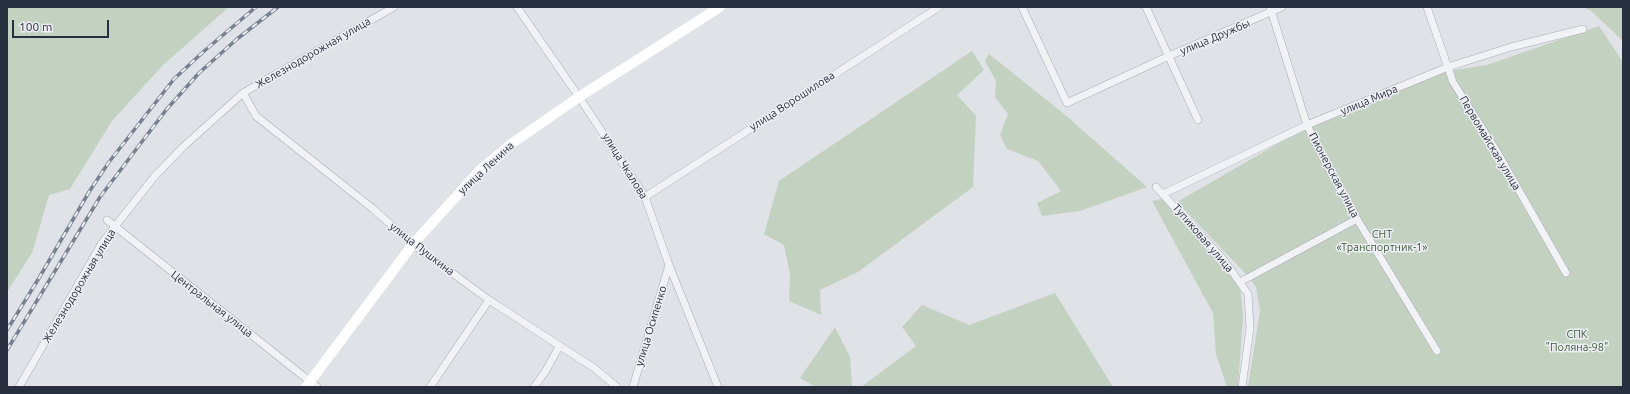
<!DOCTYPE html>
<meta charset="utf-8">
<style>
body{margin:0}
#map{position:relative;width:1630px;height:394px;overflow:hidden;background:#dfe2e7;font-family:Ubuntu,sans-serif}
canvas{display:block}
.frame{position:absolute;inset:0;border:8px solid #282f3e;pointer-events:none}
.scale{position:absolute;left:12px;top:20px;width:97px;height:18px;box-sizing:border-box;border:2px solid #282f3e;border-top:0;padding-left:5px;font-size:12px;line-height:14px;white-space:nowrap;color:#282f3e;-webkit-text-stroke:3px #eef0f5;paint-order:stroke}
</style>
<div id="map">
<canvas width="1630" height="394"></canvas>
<div class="frame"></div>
<div class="scale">100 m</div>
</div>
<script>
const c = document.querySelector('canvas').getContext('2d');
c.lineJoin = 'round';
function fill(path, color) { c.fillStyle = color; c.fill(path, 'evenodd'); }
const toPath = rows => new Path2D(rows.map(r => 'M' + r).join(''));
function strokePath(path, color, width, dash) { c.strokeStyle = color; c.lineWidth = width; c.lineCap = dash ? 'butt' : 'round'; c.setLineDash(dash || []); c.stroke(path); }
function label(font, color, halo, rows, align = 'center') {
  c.font = font + ' Ubuntu,sans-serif'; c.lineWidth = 3; c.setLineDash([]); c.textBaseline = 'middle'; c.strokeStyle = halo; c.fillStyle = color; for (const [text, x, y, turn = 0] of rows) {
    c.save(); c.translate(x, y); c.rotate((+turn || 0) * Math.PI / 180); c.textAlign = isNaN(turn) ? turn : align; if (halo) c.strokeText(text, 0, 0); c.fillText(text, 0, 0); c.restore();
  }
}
fill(toPath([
 [7,7,229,7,163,65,112,121,70,189,49,195,32,253,7,292],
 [1582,7,1623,7,1623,41,1590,10],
 [1599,26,1623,62,1623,387,1248,387,1260,310,1256,287,1245,273,1177,202,1305,128,1340,113,1447,71,1487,65],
 [972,51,984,70,957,95,976,116,973,187,858,272,820,290,821,315,789,301,790,274,784,245,764,234,779,181],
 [989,54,1064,114,1147,187,1080,211,1042,216,1037,203,1061,191,1038,161,1007,149,1000,135,1008,114,995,97,996,81,985,61],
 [1162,199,1240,286,1243,317,1238,387,1227,387,1216,354,1213,313,1152,201],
 [1055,293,1113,387,861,387,916,346,902,327,922,305,969,325],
 [835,327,850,357,852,387,816,387,800,378]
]), '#c3d1c0');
const street = toPath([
 [517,7,579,97,645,197,669,265,718,387],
 [1022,7,1067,103,1169,56,1282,7],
 [1146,7,1198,120],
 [1270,7,1307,125,1322,156,1357,219,1437,351],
 [1427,7,1453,82,1496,150,1566,273],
 [243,93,256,116,372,208,413,244,489,300,594,368,617,387],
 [1156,187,1223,259,1248,294,1250,328,1242,387],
 [1163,194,1307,125,1448,67,1511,47,1583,29],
 [645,197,939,7],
 [107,220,317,387],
 [1240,282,1357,219],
 [19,387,102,243,154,177,183,147,243,93,394,7],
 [430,387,489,300],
 [534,387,545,372,559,347],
 [633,387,669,265]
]);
strokePath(street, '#a8acb4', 8);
strokePath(street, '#f1f2f6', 7);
strokePath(toPath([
 [306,387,413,244,481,169,511,144,579,97,720,7]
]), '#fff', 10);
const rail = toPath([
 [7,330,39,278,89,192,109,162,174,79,203,52,256,7],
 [7,350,100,197,166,110,199,73,237,39,278,7]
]);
strokePath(rail, '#798090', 3.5);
strokePath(rail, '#eef0f5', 2, [6]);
label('11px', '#282f3e', '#eef0f5', [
 ["улица Дружбы",1215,37,-23],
 ["Железнодорожная улица",313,53,-30],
 ["улица Мира",1369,100,-23],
 ["улица Ворошилова",792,101,-33],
 ["Первомайская улица",1490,143,59],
 ["улица Чкалова",625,166,58],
 ["улица Ленина",486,168,-43],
 ["Пионерская улица",1334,175,62],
 ["Тупиковая улица",1203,238,49],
 ["улица Пушкина",422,249,38],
 ["Железнодорожная улица",79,286,-59],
 ["Центральная улица",212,304,38],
 ["улица Осипенко",651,326,-73]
]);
label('11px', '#3a5936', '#eef0f5', [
 ["СНТ",1382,234],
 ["«Транспортник-1»",1382,247],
 ["СПК",1577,334],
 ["\"Поляна-98\"",1577,347]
]);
</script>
